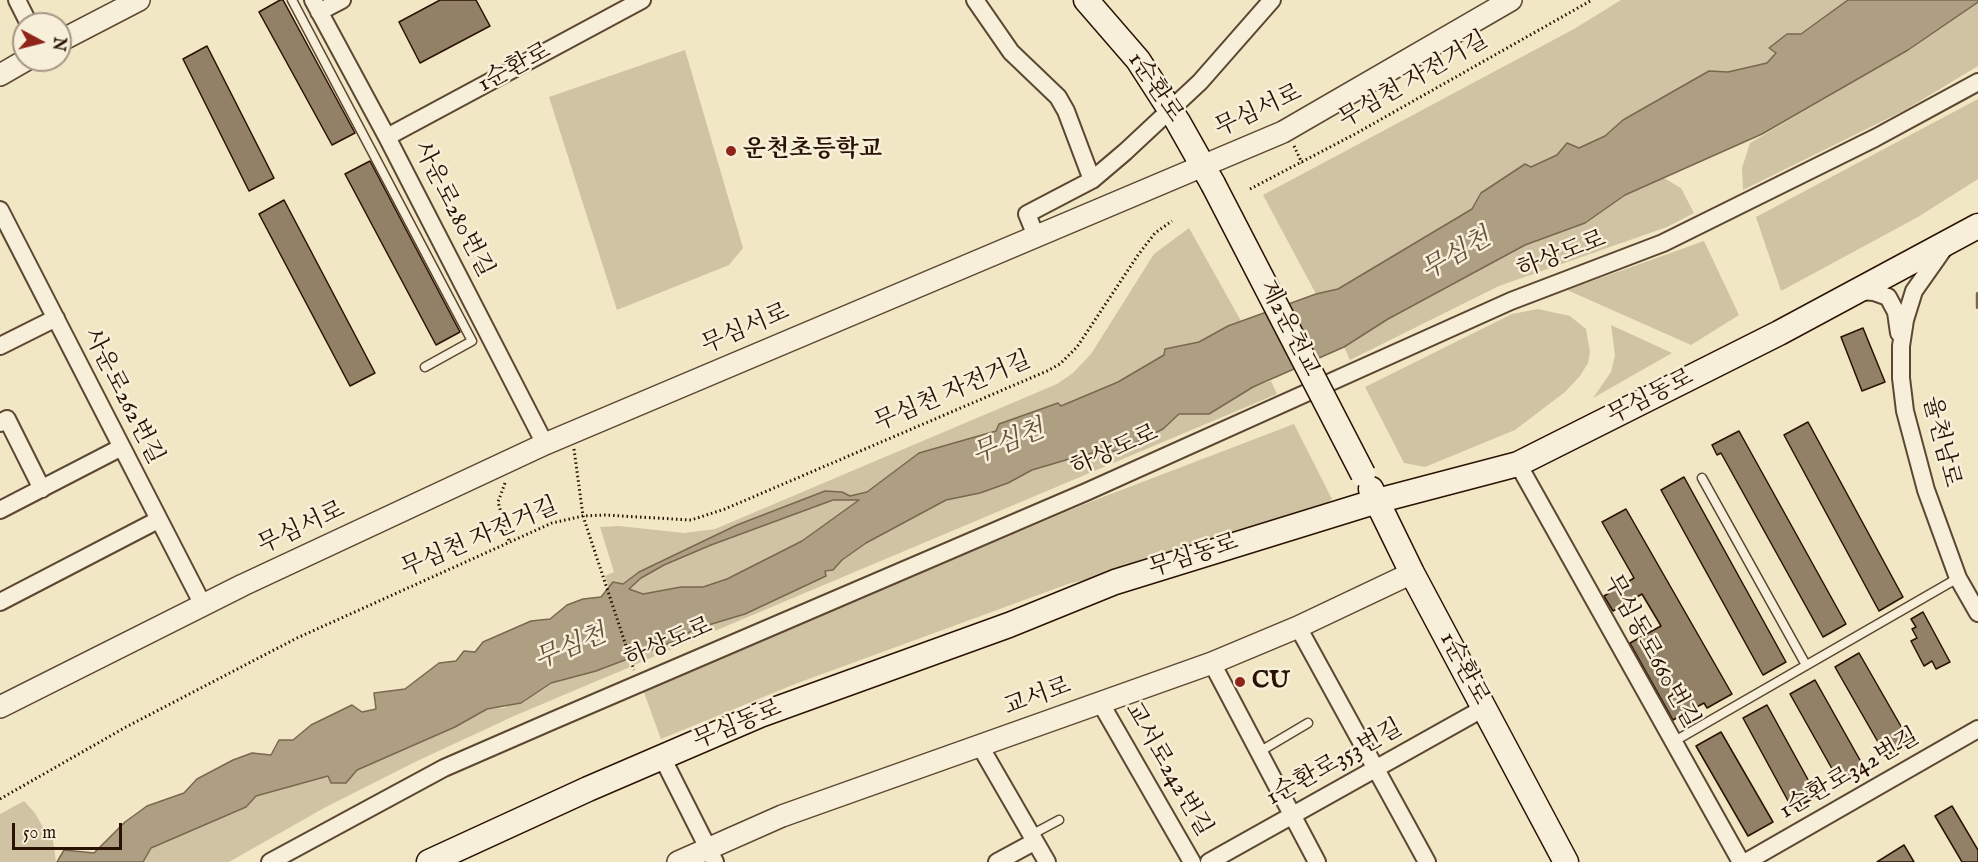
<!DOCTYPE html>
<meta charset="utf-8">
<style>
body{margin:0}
#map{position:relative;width:1978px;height:862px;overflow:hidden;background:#f2e7c4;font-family:"IM FELL English",serif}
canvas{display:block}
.north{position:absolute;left:12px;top:12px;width:60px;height:60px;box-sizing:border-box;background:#f7efd9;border:2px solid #a59783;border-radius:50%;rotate:97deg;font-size:16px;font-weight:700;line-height:24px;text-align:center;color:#2a1202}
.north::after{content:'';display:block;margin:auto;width:21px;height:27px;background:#8f2418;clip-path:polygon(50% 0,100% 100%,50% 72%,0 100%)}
.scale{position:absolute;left:12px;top:823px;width:110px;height:27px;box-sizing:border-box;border:3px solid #2a1202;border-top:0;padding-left:8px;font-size:18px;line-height:21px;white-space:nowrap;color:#2a1202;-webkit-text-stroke:4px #f7efd9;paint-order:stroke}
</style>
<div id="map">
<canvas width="1978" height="862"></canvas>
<div class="north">N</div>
<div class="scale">50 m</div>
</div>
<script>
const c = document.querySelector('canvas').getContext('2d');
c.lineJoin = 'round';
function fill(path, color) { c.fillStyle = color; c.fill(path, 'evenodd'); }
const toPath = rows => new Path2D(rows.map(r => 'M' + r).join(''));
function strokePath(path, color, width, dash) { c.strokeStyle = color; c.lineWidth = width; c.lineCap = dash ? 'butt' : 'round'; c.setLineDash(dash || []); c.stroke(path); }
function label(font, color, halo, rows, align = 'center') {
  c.font = font + ' "IM FELL English","Noto Serif KR",serif'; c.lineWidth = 5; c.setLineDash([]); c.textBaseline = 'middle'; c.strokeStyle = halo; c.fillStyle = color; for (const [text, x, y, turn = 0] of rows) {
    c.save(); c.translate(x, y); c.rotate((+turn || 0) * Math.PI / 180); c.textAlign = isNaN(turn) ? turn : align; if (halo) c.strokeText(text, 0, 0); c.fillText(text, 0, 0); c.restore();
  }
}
fill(toPath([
 [1621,0,1848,0,1801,34,1769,49,1776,53,1767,63,1728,72,1709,71,1623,120,1605,136,1579,148,1567,143,1557,155,1481,193,1472,209,1399,254,1338,289,1316,294,1263,195,1574,29],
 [1978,2,1978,66,1905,110,1743,190,1742,168,1750,143,1908,50],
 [685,50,743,248,729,265,617,310,549,97],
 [1978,99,1978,179,1918,217,1781,291,1756,217],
 [1664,178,1681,188,1694,213,1667,227,1499,286,1350,360,1344,347,1388,319,1525,245,1585,223,1625,195],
 [1189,228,1241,321,1199,342,1165,349,1165,355,1118,382,1061,406,1058,403,999,424,996,431,970,440,890,476,867,492,850,496,842,492,824,491,737,525,639,572,622,584,613,582,609,588,605,576,614,572,600,527,619,526,684,533,715,529,1057,384,1073,373,1091,354,1154,254],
 [1704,241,1739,315,1691,345,1567,290],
 [1538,309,1570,316,1586,329,1590,352,1588,363,1580,376,1565,392,1515,430,1425,467,1404,463,1365,387,1512,314],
 [1611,325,1672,353,1593,398,1611,372,1615,355],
 [1271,381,1277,394,634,665,631,657,672,642,695,629,745,614,826,576,825,572,833,570,842,560,866,543,946,500,980,493,1008,483,1032,470,1076,457,1102,451,1119,451,1163,429,1179,414,1209,414,1253,387],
 [1294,424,1332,499,1322,507,1147,564,1068,584,795,684,661,739,643,690,1090,502],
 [833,500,861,500,802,541,727,579,703,587,681,587,643,594,629,589,641,578,664,565,711,545],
 [627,658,630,667,514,716,415,762,324,808,229,862,143,862,151,848,246,807,256,796,329,776,346,783,356,770,455,727,487,709,504,708,538,692,550,683,596,671],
 [24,801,35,813,48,836,53,840,56,862,0,862,0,814]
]), '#d0c3a3');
const water = toPath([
 [1848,0,1978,0,1978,2,1908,50,1762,134,1625,195,1585,223,1525,245,1388,319,1344,347,1253,387,1209,414,1179,414,1163,429,1119,451,1102,451,1076,457,1032,470,1008,483,980,493,946,500,866,543,842,560,833,570,825,571,826,576,745,614,695,629,672,642,596,671,551,683,521,703,487,709,455,727,357,770,346,783,331,783,328,776,256,796,246,807,151,848,143,862,57,862,64,850,94,853,125,822,147,806,184,793,197,779,233,760,252,753,271,755,279,740,293,740,311,725,352,705,362,712,376,709,374,693,405,689,439,663,456,661,464,651,475,652,483,642,531,621,550,619,567,605,583,599,601,597,613,582,623,584,639,572,737,525,825,491,842,492,850,496,867,492,919,453,996,431,999,424,1058,403,1061,406,1118,382,1164,355,1165,349,1199,342,1228,326,1316,294,1338,289,1472,209,1481,193,1525,164,1531,167,1557,155,1567,143,1579,148,1605,136,1623,120,1709,71,1728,72,1767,63,1776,53,1769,48,1787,34,1801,34,1848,0],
 [833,500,859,500,802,541,727,579,703,587,681,587,643,594,629,589,641,578,664,565,711,545,833,500]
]);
fill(water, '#ae9f82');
strokePath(water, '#79674f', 1.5);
strokePath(toPath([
 [1978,294,1978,307]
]), '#79674f', 4.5);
const building = toPath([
 [280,0,283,0,355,133,332,145,259,12,280,0],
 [440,0,476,0,490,26,420,63,399,22,440,0],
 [207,46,274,178,249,191,183,59,207,46],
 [370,161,460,332,436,345,345,174,370,161],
 [284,200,375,373,350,386,259,214,284,200],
 [1863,328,1885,382,1862,391,1841,337,1863,328],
 [1808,422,1903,597,1879,611,1784,435,1808,422],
 [1739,431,1846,624,1823,637,1721,453,1717,455,1712,445,1739,431],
 [1684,477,1786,662,1763,675,1661,490,1684,477],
 [1626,509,1732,694,1707,708,1704,703,1673,720,1630,643,1661,626,1642,594,1613,611,1604,596,1634,578,1602,522,1626,509],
 [1923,612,1950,662,1936,669,1932,661,1924,666,1911,641,1917,638,1912,629,1916,627,1911,619,1923,612],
 [1859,653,1910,742,1886,756,1835,667,1859,653],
 [1815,680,1865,769,1840,783,1790,694,1815,680],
 [1767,705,1817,796,1793,810,1743,718,1767,705],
 [1721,732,1773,822,1748,836,1696,746,1721,732],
 [1952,806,1978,850,1978,862,1962,862,1935,816,1952,806],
 [1904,845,1914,862,1877,862,1904,845]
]);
fill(building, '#928167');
strokePath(building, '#2a1202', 1.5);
const service = toPath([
 [292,0,472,341,425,367],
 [1702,478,1806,665],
 [1673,742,1958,578],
 [1259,752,1308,723],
 [1031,835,1059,820]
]);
const minor = toPath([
 [17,0,29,24],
 [313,0,387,137,545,444],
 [975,0,1011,52,1058,97,1066,111,1092,180],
 [319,12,342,0],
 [387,137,642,0],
 [0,210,203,605],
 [1036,236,1027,214,1092,180,1125,152,1200,82,1272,0],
 [1945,247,1914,291,1905,320,1901,346,1901,378,1905,411,1926,490,1958,578,1978,613],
 [1856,291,1874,292,1888,297,1896,312,1899,333],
 [0,346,56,318],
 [0,423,7,419,42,489],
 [1518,464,1741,862],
 [0,510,120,448],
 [0,602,158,520],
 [1298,627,1427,862],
 [1212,663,1317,862],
 [1100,702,1192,862],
 [980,746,1047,862],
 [662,757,715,862],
 [270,862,444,768,552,721,1086,492,1511,301,1663,243,1875,138,1978,82],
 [997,862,1034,842],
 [1209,862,1484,708],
 [1746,862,1978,729]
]);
const tertiary = toPath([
 [60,41,139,0],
 [0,75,26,60],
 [0,707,243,585,545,444,1283,132,1511,0],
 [678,862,782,816,1212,663,1298,627,1412,573]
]);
const secondary = toPath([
 [1086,0,1138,60,1178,122,1213,184],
 [1371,489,1412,573,1566,862],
 [429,862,588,789,760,715,1009,625,1115,582,1377,501,1518,464,1779,333,1978,226]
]);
strokePath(service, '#5c4732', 11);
strokePath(minor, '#5c4732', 20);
strokePath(tertiary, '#5c4732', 24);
strokePath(secondary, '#2a1202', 27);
strokePath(toPath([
 [1294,146,1302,163],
 [1250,189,1355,134,1592,0],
 [574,449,583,516,634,670],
 [505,483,498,502,509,541],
 [0,799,126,727,297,638,552,523,583,516,604,515,691,520,725,509,1047,371,1060,364,1077,347,1138,255,1155,233,1172,221]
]), '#2a1202', 3, [1.5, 3]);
strokePath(service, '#f7efd9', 8);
strokePath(minor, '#f7efd9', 16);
strokePath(tertiary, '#f7efd9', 21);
strokePath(secondary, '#f7efd9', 24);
const secondaryBridge = toPath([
 [1213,184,1363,474]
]);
strokePath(secondaryBridge, '#2a1202', 27, []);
strokePath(secondaryBridge, '#f7efd9', 24);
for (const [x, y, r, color] of [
 [731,151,6,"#8f2418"],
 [1240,682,6,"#8f2418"]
]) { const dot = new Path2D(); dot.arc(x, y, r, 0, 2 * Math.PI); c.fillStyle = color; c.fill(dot); strokePath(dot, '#f7efd9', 2); }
label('24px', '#2a1202', '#f7efd9', [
 ["1순환로",515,69,-28],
 ["무심천 자전거길",1414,81,-30],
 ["1순환로",1154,88,56],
 ["무심서로",1259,112,-25],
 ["사운로280번길",452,210,63],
 ["하상도로",1562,256,-21],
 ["제2운천교",1288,329,63],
 ["무심서로",746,330,-23],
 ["무심천 자전거길",953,393,-23],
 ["사운로262번길",122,397,63],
 ["무심동로",1651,398,-27],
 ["율천남로",1940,442,76],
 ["하상도로",1115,452,-24],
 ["무심서로",302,529,-25],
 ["무심천 자전거길",480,539,-23],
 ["무심동로",1194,557,-18],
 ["하상도로",669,644,-23],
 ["무심동로660번길",1650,652,61],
 ["1순환로",1463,669,62],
 ["교서로",1038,698,-20],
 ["무심동로",738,726,-22],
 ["1순환로353번길",1335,764,-29],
 ["교서로242번길",1167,770,60],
 ["1순환로342번길",1850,775,-30]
]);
label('bold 24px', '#2a1202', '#f7efd9', [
 ["운천초등학교",743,151],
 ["CU",1252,682]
], 'left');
label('italic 26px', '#65513c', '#f7efd9', [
 ["무심천",1457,256,-30],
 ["무심천",1009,444,-22],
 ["무심천",571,649,-23]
]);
</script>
